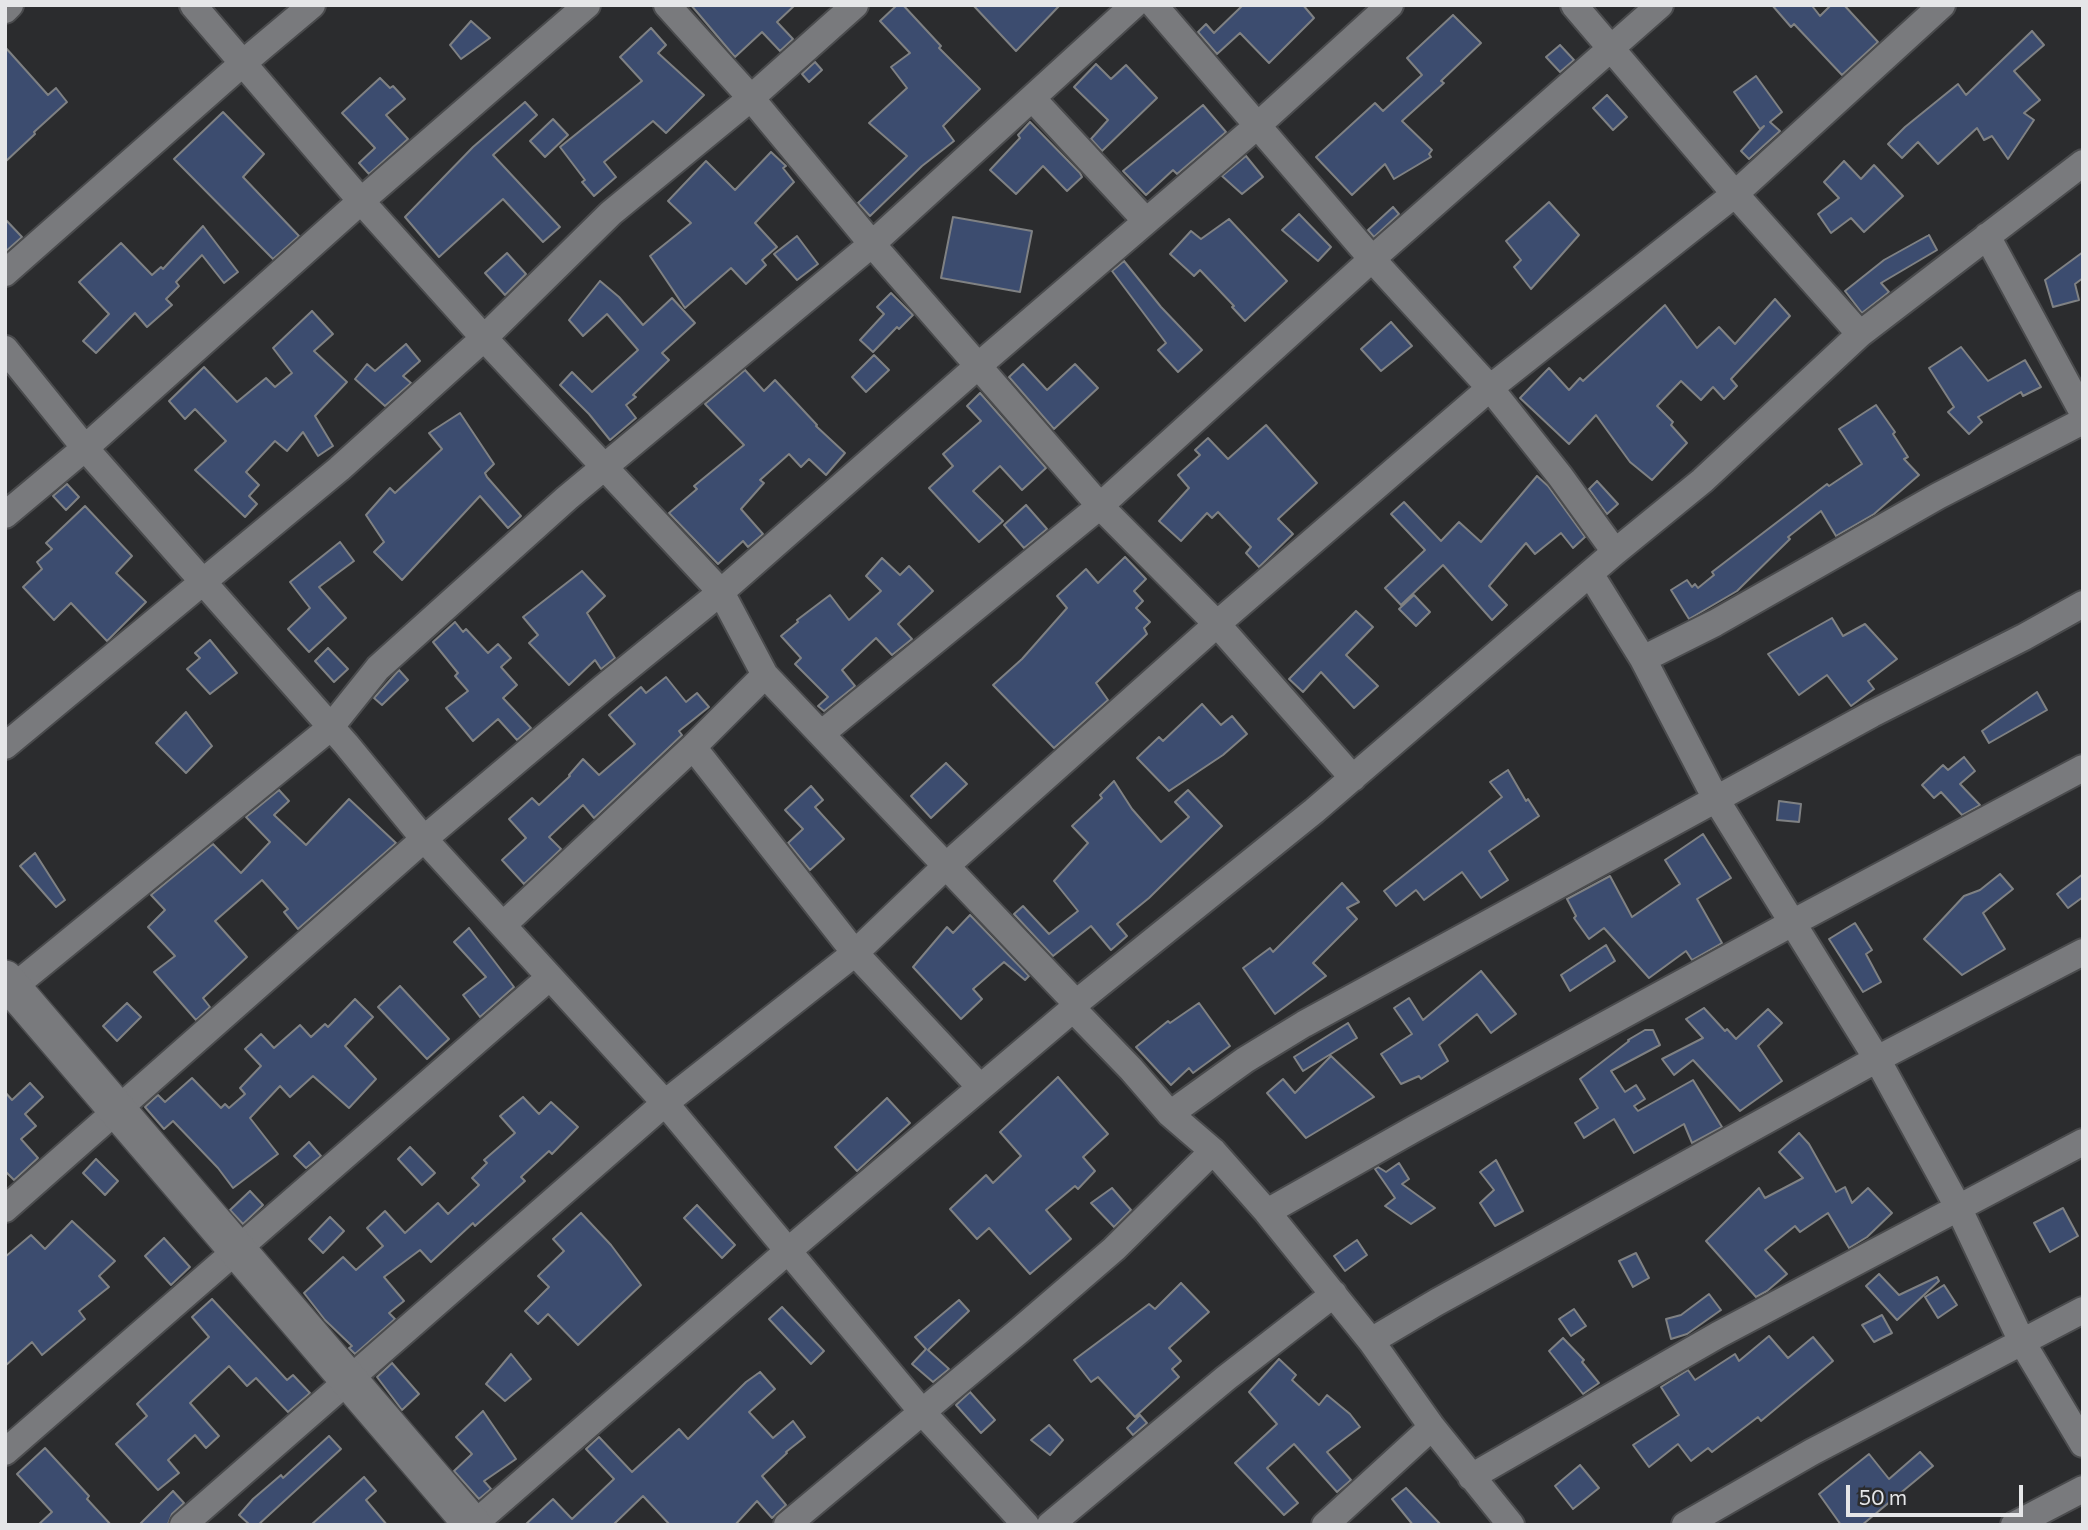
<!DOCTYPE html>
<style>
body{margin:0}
#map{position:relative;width:2088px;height:1530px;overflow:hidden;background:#2b2c2e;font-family:Commissioner,sans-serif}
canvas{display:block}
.frame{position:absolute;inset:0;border:7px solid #e5e6e8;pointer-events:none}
.scale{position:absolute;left:1846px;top:1485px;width:177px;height:32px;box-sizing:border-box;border:4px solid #e5e6e8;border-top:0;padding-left:9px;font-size:21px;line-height:24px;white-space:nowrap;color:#e5e6e8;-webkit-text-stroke:5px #2b2c2e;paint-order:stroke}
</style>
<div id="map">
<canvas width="2088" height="1530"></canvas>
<div class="frame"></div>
<div class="scale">50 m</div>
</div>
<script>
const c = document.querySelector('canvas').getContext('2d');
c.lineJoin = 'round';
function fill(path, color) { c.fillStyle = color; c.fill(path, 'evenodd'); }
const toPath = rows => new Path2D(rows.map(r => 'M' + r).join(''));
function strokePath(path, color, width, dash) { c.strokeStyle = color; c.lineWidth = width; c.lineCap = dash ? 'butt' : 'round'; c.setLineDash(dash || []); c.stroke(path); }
const building = toPath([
 [691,5,795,5,777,22,793,39,780,51,762,32,735,57,691,5],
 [897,5,903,5,941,46,939,48,980,89,943,126,954,141,922,166,870,216,858,203,907,156,869,123,907,88,891,67,910,53,880,21,897,5],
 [973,5,1060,5,1016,51,973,5],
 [1243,5,1303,5,1314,18,1269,63,1240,33,1217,54,1198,32,1206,24,1214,33,1243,5],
 [1772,5,1815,5,1813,7,1820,16,1831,5,1844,5,1878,42,1842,75,1794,24,1791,27,1772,5],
 [1453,15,1481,43,1441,81,1444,83,1402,121,1432,150,1429,154,1431,157,1394,179,1385,164,1352,195,1316,157,1375,103,1383,111,1422,75,1407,58,1453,15],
 [471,21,490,38,461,59,450,45,471,21],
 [651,28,666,45,658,53,704,95,666,133,653,121,604,162,616,177,594,196,582,182,585,180,560,147,642,81,620,57,651,28],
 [2032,31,2044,45,2014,71,2040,100,2024,113,2034,120,2008,159,1992,136,1984,140,1977,128,1938,164,1918,142,1902,158,1888,144,1905,127,1958,84,1966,95,2032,31],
 [1560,45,1574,60,1560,72,1546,57,1560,45],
 [5,47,48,95,56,88,67,102,34,132,35,134,5,162,5,47],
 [815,62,822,70,809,82,802,74,815,62],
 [1096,64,1111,79,1126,65,1157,98,1102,151,1091,139,1108,120,1074,87,1096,64],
 [1756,76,1782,112,1770,122,1780,131,1749,159,1741,151,1764,126,1760,129,1734,92,1756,76],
 [380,78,390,88,393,86,405,99,386,115,408,139,369,174,359,163,375,148,342,113,380,78],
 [1607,95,1627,117,1613,130,1593,108,1607,95],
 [525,102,537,115,493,155,560,227,543,242,503,199,439,257,405,217,473,147,525,102],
 [1203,105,1226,132,1177,174,1173,170,1146,195,1123,171,1203,105],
 [223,112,264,154,243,177,299,236,273,259,174,159,223,112],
 [553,119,568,135,545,157,530,141,553,119],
 [1030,122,1080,173,1082,177,1067,191,1043,166,1016,194,990,170,1020,138,1018,135,1030,122],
 [771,152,786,166,783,168,794,182,755,223,777,247,762,260,766,265,746,284,731,268,685,308,650,256,691,223,668,201,706,161,735,190,771,152],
 [1246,156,1263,177,1242,194,1222,176,1246,156],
 [1844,161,1861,179,1874,165,1903,196,1864,232,1851,218,1831,233,1818,214,1839,198,1824,182,1844,161],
 [1549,202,1579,235,1531,289,1514,267,1521,260,1506,241,1549,202],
 [1393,207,1399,214,1374,237,1368,230,1393,207],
 [1299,214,1331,247,1318,261,1282,230,1299,214],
 [953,217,1032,231,1020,292,941,278,953,217],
 [5,219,22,237,5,252,5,219],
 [1229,219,1287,281,1245,321,1232,307,1234,306,1200,270,1194,276,1170,254,1191,231,1201,239,1229,219],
 [203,226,238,272,224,283,202,255,176,282,179,286,166,299,172,305,147,327,135,313,96,353,83,341,109,314,79,282,121,243,152,275,161,267,163,269,203,226],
 [1929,235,1937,250,1881,283,1889,292,1862,313,1845,291,1884,260,1929,235],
 [797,236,818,264,797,280,774,254,797,236],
 [2083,252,2083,278,2075,284,2079,300,2053,307,2045,280,2083,252],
 [507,253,526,274,505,295,485,273,507,253],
 [1124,261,1161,307,1202,350,1178,372,1158,350,1166,343,1112,271,1124,261],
 [600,281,619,297,643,325,672,298,695,323,662,353,669,360,633,395,636,397,626,405,636,418,610,440,589,414,560,385,572,372,592,392,638,350,607,314,583,336,569,320,600,281],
 [891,293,913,315,899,329,897,327,873,352,860,340,884,314,877,307,891,293],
 [1775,299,1790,316,1731,379,1737,386,1724,399,1713,387,1701,400,1681,381,1657,406,1673,422,1671,425,1687,443,1652,480,1630,462,1596,415,1569,444,1520,398,1549,368,1569,390,1580,378,1583,381,1665,305,1697,348,1719,327,1735,344,1775,299],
 [312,311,333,334,314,351,347,382,315,416,333,446,318,456,303,432,287,451,275,441,246,472,259,485,249,496,257,504,245,517,195,470,226,441,195,409,185,419,169,401,204,367,237,402,266,378,275,387,292,373,273,348,312,311],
 [1391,322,1412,346,1381,371,1361,349,1391,322],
 [406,344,420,361,403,376,411,383,385,406,355,379,367,364,375,371,406,344],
 [1961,347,1988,381,2025,360,2041,387,2023,396,2021,392,1978,417,1982,422,1969,434,1948,412,1954,407,1929,368,1961,347],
 [874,355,889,370,866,392,852,377,874,355],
 [1023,364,1047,390,1075,364,1098,388,1054,429,1009,377,1023,364],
 [745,370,764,391,775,380,817,425,816,426,845,453,826,475,809,459,801,467,789,454,760,480,764,483,741,509,763,534,748,547,743,541,718,564,669,513,697,489,694,486,744,445,705,404,745,370],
 [980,393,1046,468,1022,490,1000,466,973,491,1003,521,979,542,929,488,953,466,943,454,981,421,967,406,980,393],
 [1876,405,1895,432,1893,434,1908,457,1904,459,1919,475,1874,514,1836,536,1821,511,1788,537,1790,539,1737,591,1689,619,1671,590,1687,580,1692,587,1695,584,1698,588,1714,575,1712,572,1827,484,1829,486,1862,464,1839,429,1876,405],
 [460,413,494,464,485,473,487,477,521,516,508,528,480,496,402,580,374,552,384,542,366,515,390,488,395,493,442,449,429,433,460,413],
 [1266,425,1317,483,1278,519,1293,534,1259,567,1246,553,1251,547,1218,512,1212,518,1207,513,1181,541,1159,521,1189,488,1178,475,1200,455,1195,450,1208,438,1228,459,1266,425],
 [1537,476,1548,486,1585,537,1573,548,1561,533,1535,554,1526,543,1489,586,1507,605,1492,620,1443,565,1401,605,1385,588,1425,550,1391,514,1404,502,1441,541,1459,522,1481,542,1537,476],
 [1597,481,1618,504,1607,514,1589,489,1597,481],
 [67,484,79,497,66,510,53,496,67,484],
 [1026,505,1047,529,1024,548,1004,525,1026,505],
 [85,506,132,556,116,573,146,602,107,641,71,603,54,620,23,587,42,569,37,562,52,549,46,543,85,506],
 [340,542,354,561,319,587,346,618,309,652,288,629,310,608,290,582,340,542],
 [1125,557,1146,579,1134,591,1143,601,1136,608,1150,622,1144,628,1147,634,1096,683,1108,700,1054,748,993,685,1022,659,1067,608,1057,596,1086,569,1098,583,1125,557],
 [882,558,900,575,909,566,933,591,898,624,912,639,892,655,876,638,842,670,855,686,824,711,818,706,828,697,795,664,801,658,781,636,798,622,797,620,830,595,849,620,881,591,866,576,882,558],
 [582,571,605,596,587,613,615,658,601,669,595,660,569,685,529,643,538,635,523,617,582,571],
 [1414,595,1430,612,1416,626,1399,609,1414,595],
 [1356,611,1373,627,1346,655,1378,686,1354,708,1321,672,1303,692,1289,679,1356,611],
 [1832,618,1843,636,1865,624,1897,659,1868,681,1874,689,1851,706,1827,675,1799,695,1768,654,1832,618],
 [455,622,463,632,466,629,488,653,498,644,511,658,501,667,517,685,503,698,531,728,517,740,498,719,473,741,446,708,468,691,455,676,458,673,433,642,455,622],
 [210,640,237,673,210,694,187,669,200,658,195,653,210,640],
 [328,648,348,669,334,682,315,661,328,648],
 [399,670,408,680,382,705,374,698,399,670],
 [666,677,686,702,697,693,709,707,679,731,682,735,594,818,583,805,549,837,561,849,524,884,502,860,526,838,509,819,532,798,539,805,570,776,569,775,583,759,599,775,635,744,609,715,641,687,646,693,666,677],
 [2037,692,2047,710,1989,743,1982,731,2037,692],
 [1202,704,1221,725,1232,716,1247,734,1223,755,1169,791,1137,758,1159,737,1163,741,1202,704],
 [186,712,212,746,186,773,156,743,186,712],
 [1964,757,1975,771,1960,784,1980,805,1962,815,1941,792,1934,798,1922,785,1943,765,1948,770,1964,757],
 [946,763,967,784,931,818,911,796,946,763],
 [1508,770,1526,801,1528,799,1539,816,1489,851,1508,880,1481,898,1462,872,1424,900,1416,890,1396,906,1384,891,1502,797,1490,782,1508,770],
 [1114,781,1132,809,1161,842,1189,817,1175,802,1188,790,1222,826,1149,898,1117,924,1127,936,1111,950,1091,926,1053,956,1014,914,1023,906,1049,934,1078,911,1054,881,1088,843,1072,826,1102,798,1100,795,1114,781],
 [811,786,823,800,815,807,844,839,810,870,788,843,803,829,785,810,811,786],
 [279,790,289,801,274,815,306,845,349,799,396,843,298,929,284,912,288,909,262,880,215,921,247,957,203,998,210,1007,196,1020,154,972,175,956,148,927,165,910,151,895,213,844,241,873,270,842,246,817,279,790],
 [1779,801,1801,804,1799,822,1777,820,1779,801],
 [1703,834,1731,878,1697,899,1722,943,1692,960,1686,951,1649,978,1604,928,1589,939,1574,918,1576,916,1567,899,1610,876,1632,917,1680,884,1665,860,1703,834],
 [35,853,65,900,56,907,20,866,35,853],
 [2000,874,2013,889,1983,913,2005,949,1962,975,1924,939,1964,896,1980,890,2000,874],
 [2083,874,2083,897,2068,908,2057,894,2083,874],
 [1342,883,1359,902,1347,908,1357,919,1313,963,1326,976,1275,1014,1243,968,1270,948,1273,952,1342,883],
 [970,915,1029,976,1025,980,1004,962,973,989,982,999,961,1019,913,967,947,927,953,933,970,915],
 [1855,923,1872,950,1866,954,1881,982,1863,992,1829,939,1855,923],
 [469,928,514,987,480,1017,463,995,486,977,454,942,469,928],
 [1606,945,1615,961,1570,991,1561,975,1606,945],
 [1481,971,1516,1014,1491,1033,1477,1014,1439,1045,1448,1061,1421,1079,1419,1076,1401,1084,1381,1054,1412,1034,1394,1008,1409,998,1423,1020,1481,971],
 [400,986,449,1039,427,1059,378,1007,400,986],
 [355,999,373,1017,345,1046,376,1079,349,1108,313,1076,290,1097,280,1086,250,1118,278,1154,233,1188,218,1168,173,1121,164,1129,145,1107,158,1095,165,1102,192,1078,221,1108,225,1104,229,1108,245,1094,240,1088,261,1066,245,1049,261,1034,274,1048,300,1025,311,1037,325,1024,328,1027,355,999],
 [127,1003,141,1017,117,1041,103,1026,127,1003],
 [1199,1003,1230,1046,1193,1073,1189,1068,1171,1085,1136,1047,1168,1021,1170,1023,1199,1003],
 [1704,1008,1725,1031,1727,1029,1736,1039,1768,1009,1782,1023,1758,1046,1782,1081,1740,1111,1693,1060,1674,1075,1662,1059,1703,1038,1686,1019,1704,1008],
 [1348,1023,1357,1038,1303,1071,1294,1057,1348,1023],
 [1645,1030,1653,1030,1660,1045,1611,1071,1625,1092,1636,1085,1645,1099,1634,1106,1638,1111,1693,1080,1722,1127,1692,1143,1684,1124,1634,1153,1614,1119,1584,1138,1575,1123,1598,1108,1580,1079,1629,1041,1628,1040,1645,1030],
 [1331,1056,1374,1097,1306,1138,1267,1093,1283,1079,1295,1093,1331,1056],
 [1058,1077,1108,1134,1083,1157,1095,1171,1078,1189,1075,1186,1046,1210,1071,1239,1030,1274,989,1228,977,1239,950,1209,986,1175,993,1183,1021,1156,1000,1132,1058,1077],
 [30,1083,43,1097,25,1114,36,1126,21,1139,38,1158,14,1180,5,1171,5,1092,12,1100,30,1083],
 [523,1097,539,1114,551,1102,578,1127,552,1154,549,1151,521,1177,525,1181,475,1226,473,1223,431,1262,420,1250,384,1277,404,1301,389,1313,395,1319,355,1354,349,1348,352,1346,325,1320,304,1293,343,1257,356,1270,383,1246,367,1228,385,1211,405,1233,438,1203,448,1214,479,1185,472,1178,487,1163,484,1160,515,1133,500,1116,523,1097],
 [887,1098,910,1123,857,1171,835,1147,887,1098],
 [1799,1133,1809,1144,1836,1192,1845,1187,1852,1203,1868,1188,1892,1213,1867,1237,1849,1248,1828,1213,1800,1232,1795,1226,1765,1250,1787,1274,1767,1291,1756,1297,1706,1241,1759,1188,1765,1198,1803,1178,1779,1152,1799,1133],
 [309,1142,321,1156,306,1168,294,1156,309,1142],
 [410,1147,435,1173,422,1185,398,1159,410,1147],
 [96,1159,118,1181,105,1195,83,1173,96,1159],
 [1496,1160,1523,1211,1495,1226,1480,1203,1494,1190,1480,1172,1496,1160],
 [1399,1163,1409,1179,1402,1184,1435,1208,1411,1224,1385,1206,1395,1198,1375,1169,1378,1167,1386,1172,1399,1163],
 [1112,1188,1131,1210,1114,1227,1091,1203,1112,1188],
 [250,1191,263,1205,243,1224,230,1210,250,1191],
 [697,1205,735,1245,722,1258,684,1218,697,1205],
 [2063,1208,2078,1236,2050,1252,2034,1223,2063,1208],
 [581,1213,611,1245,641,1285,578,1345,548,1314,538,1324,525,1311,549,1287,538,1276,564,1251,553,1239,581,1213],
 [330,1217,344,1231,323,1253,309,1239,330,1217],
 [72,1221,115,1261,99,1276,109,1287,79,1311,85,1319,42,1355,32,1342,5,1366,5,1257,31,1235,45,1249,72,1221],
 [164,1238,190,1267,171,1285,145,1256,164,1238],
 [1357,1240,1367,1255,1345,1271,1334,1256,1357,1240],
 [1636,1253,1649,1278,1633,1287,1619,1261,1636,1253],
 [1879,1274,1899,1295,1937,1277,1939,1281,1897,1320,1866,1286,1879,1274],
 [1181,1283,1209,1312,1169,1348,1181,1361,1172,1369,1179,1377,1135,1417,1098,1377,1091,1382,1074,1360,1149,1304,1155,1309,1181,1283],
 [1944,1285,1957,1305,1938,1318,1925,1297,1944,1285],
 [1709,1294,1721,1310,1687,1334,1671,1339,1666,1319,1681,1315,1709,1294],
 [212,1299,287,1380,293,1375,310,1393,288,1412,256,1378,247,1386,229,1366,190,1403,219,1436,206,1448,195,1435,168,1460,179,1473,158,1490,116,1444,147,1416,137,1404,209,1337,192,1317,212,1299],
 [959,1300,969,1311,928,1350,949,1369,933,1382,912,1364,926,1349,915,1337,959,1300],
 [782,1307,824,1351,811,1364,769,1319,782,1307],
 [1574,1309,1586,1326,1571,1336,1559,1319,1574,1309],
 [1882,1315,1892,1333,1874,1342,1862,1325,1882,1315],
 [1769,1336,1788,1358,1813,1337,1833,1361,1761,1421,1758,1417,1712,1452,1708,1448,1691,1461,1678,1444,1649,1467,1633,1445,1679,1415,1661,1387,1688,1370,1695,1380,1735,1354,1739,1361,1769,1336],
 [1563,1338,1584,1360,1582,1362,1599,1383,1583,1394,1549,1351,1563,1338],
 [511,1354,531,1379,505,1401,486,1384,511,1354],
 [1279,1359,1296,1375,1292,1380,1319,1405,1327,1395,1350,1414,1360,1427,1327,1452,1351,1480,1337,1492,1294,1444,1267,1468,1298,1503,1284,1515,1235,1463,1277,1424,1249,1392,1279,1359],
 [392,1363,419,1394,402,1410,377,1377,392,1363],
 [760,1372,775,1389,749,1412,773,1438,793,1421,805,1437,786,1452,787,1453,762,1476,786,1505,772,1518,757,1501,735,1525,670,1525,643,1496,613,1525,525,1525,553,1499,572,1519,614,1479,586,1449,599,1437,632,1472,679,1429,688,1439,746,1382,760,1372],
 [970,1392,995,1420,981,1433,956,1405,970,1392],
 [483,1411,516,1459,484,1481,491,1489,479,1499,454,1471,472,1454,456,1437,483,1411],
 [1140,1415,1147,1423,1133,1435,1127,1428,1140,1415],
 [1049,1425,1063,1440,1050,1455,1031,1440,1049,1425],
 [329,1436,341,1449,258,1525,250,1525,239,1515,253,1499,281,1475,283,1478,329,1436],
 [45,1448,89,1496,87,1499,111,1525,38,1525,52,1512,17,1474,45,1448],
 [1920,1452,1933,1466,1862,1525,1841,1525,1819,1494,1869,1454,1889,1479,1920,1452],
 [1580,1465,1599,1488,1573,1509,1555,1486,1580,1465],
 [364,1477,376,1491,366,1500,387,1525,311,1525,364,1477],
 [1406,1488,1441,1525,1413,1525,1392,1499,1406,1488],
 [173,1491,184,1503,172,1514,168,1524,139,1525,173,1491]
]);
fill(building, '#3c4c6f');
strokePath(building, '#7f8183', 2);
const street = toPath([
 [193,5,361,201,484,338,721,592,765,675,1076,1003],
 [667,5,751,98,872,244,1100,506,1217,624,1353,778],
 [1154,5,1372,259,1490,388,1560,476,1615,552],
 [1574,5,1735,194,1860,334],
 [5,10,10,5],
 [1032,98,1146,221],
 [1987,236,2083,413],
 [5,273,243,63,312,5],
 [5,349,85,448,346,744,424,839,665,1103,923,1413,1026,1525],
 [5,515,85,448,361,201,587,5],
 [1591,575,1643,659,1717,801,1877,1059,1958,1207,2022,1342,2083,1444],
 [1643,659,1715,623,1938,496,2083,421],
 [821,734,1100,506,1372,259,1660,5],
 [5,746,339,469,484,338,611,213,751,98,855,5],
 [693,747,855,953,980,1087],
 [503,925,693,747,765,675],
 [5,994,330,728,378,668,567,498,872,244,1134,5],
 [1073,1009,1131,1069,1170,1114,1213,1151,1267,1212,1371,1341,1432,1427,1511,1525],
 [1170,1114,1245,1060,1304,1024,1872,714,2024,637,2083,604],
 [5,1209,424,839,603,688,721,592,978,366,1257,126,1390,5],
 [1267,1212,1414,1129,1794,922,2083,768],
 [1371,1341,1437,1302,1877,1059,2083,952],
 [5,1452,550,977],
 [1471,1477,1718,1335,2083,1142],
 [183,1525,665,1103,855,953,947,865,1217,624,1490,388,1735,194,1942,5],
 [473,1525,789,1250,1073,1009,1076,1003,1314,811,1615,552,1702,481,1860,334,2083,163],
 [787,1525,1019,1331,1114,1249,1213,1151],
 [1050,1525,1226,1378,1334,1294],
 [1325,1525,1432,1427],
 [1685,1525,1812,1452,2083,1310],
 [2014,1525,2083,1489]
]);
const secondary = toPath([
 [5,979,473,1525]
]);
strokePath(street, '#4a4b4d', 30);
strokePath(secondary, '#4a4b4d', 40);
strokePath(street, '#797a7d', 26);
strokePath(secondary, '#797a7d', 37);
</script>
